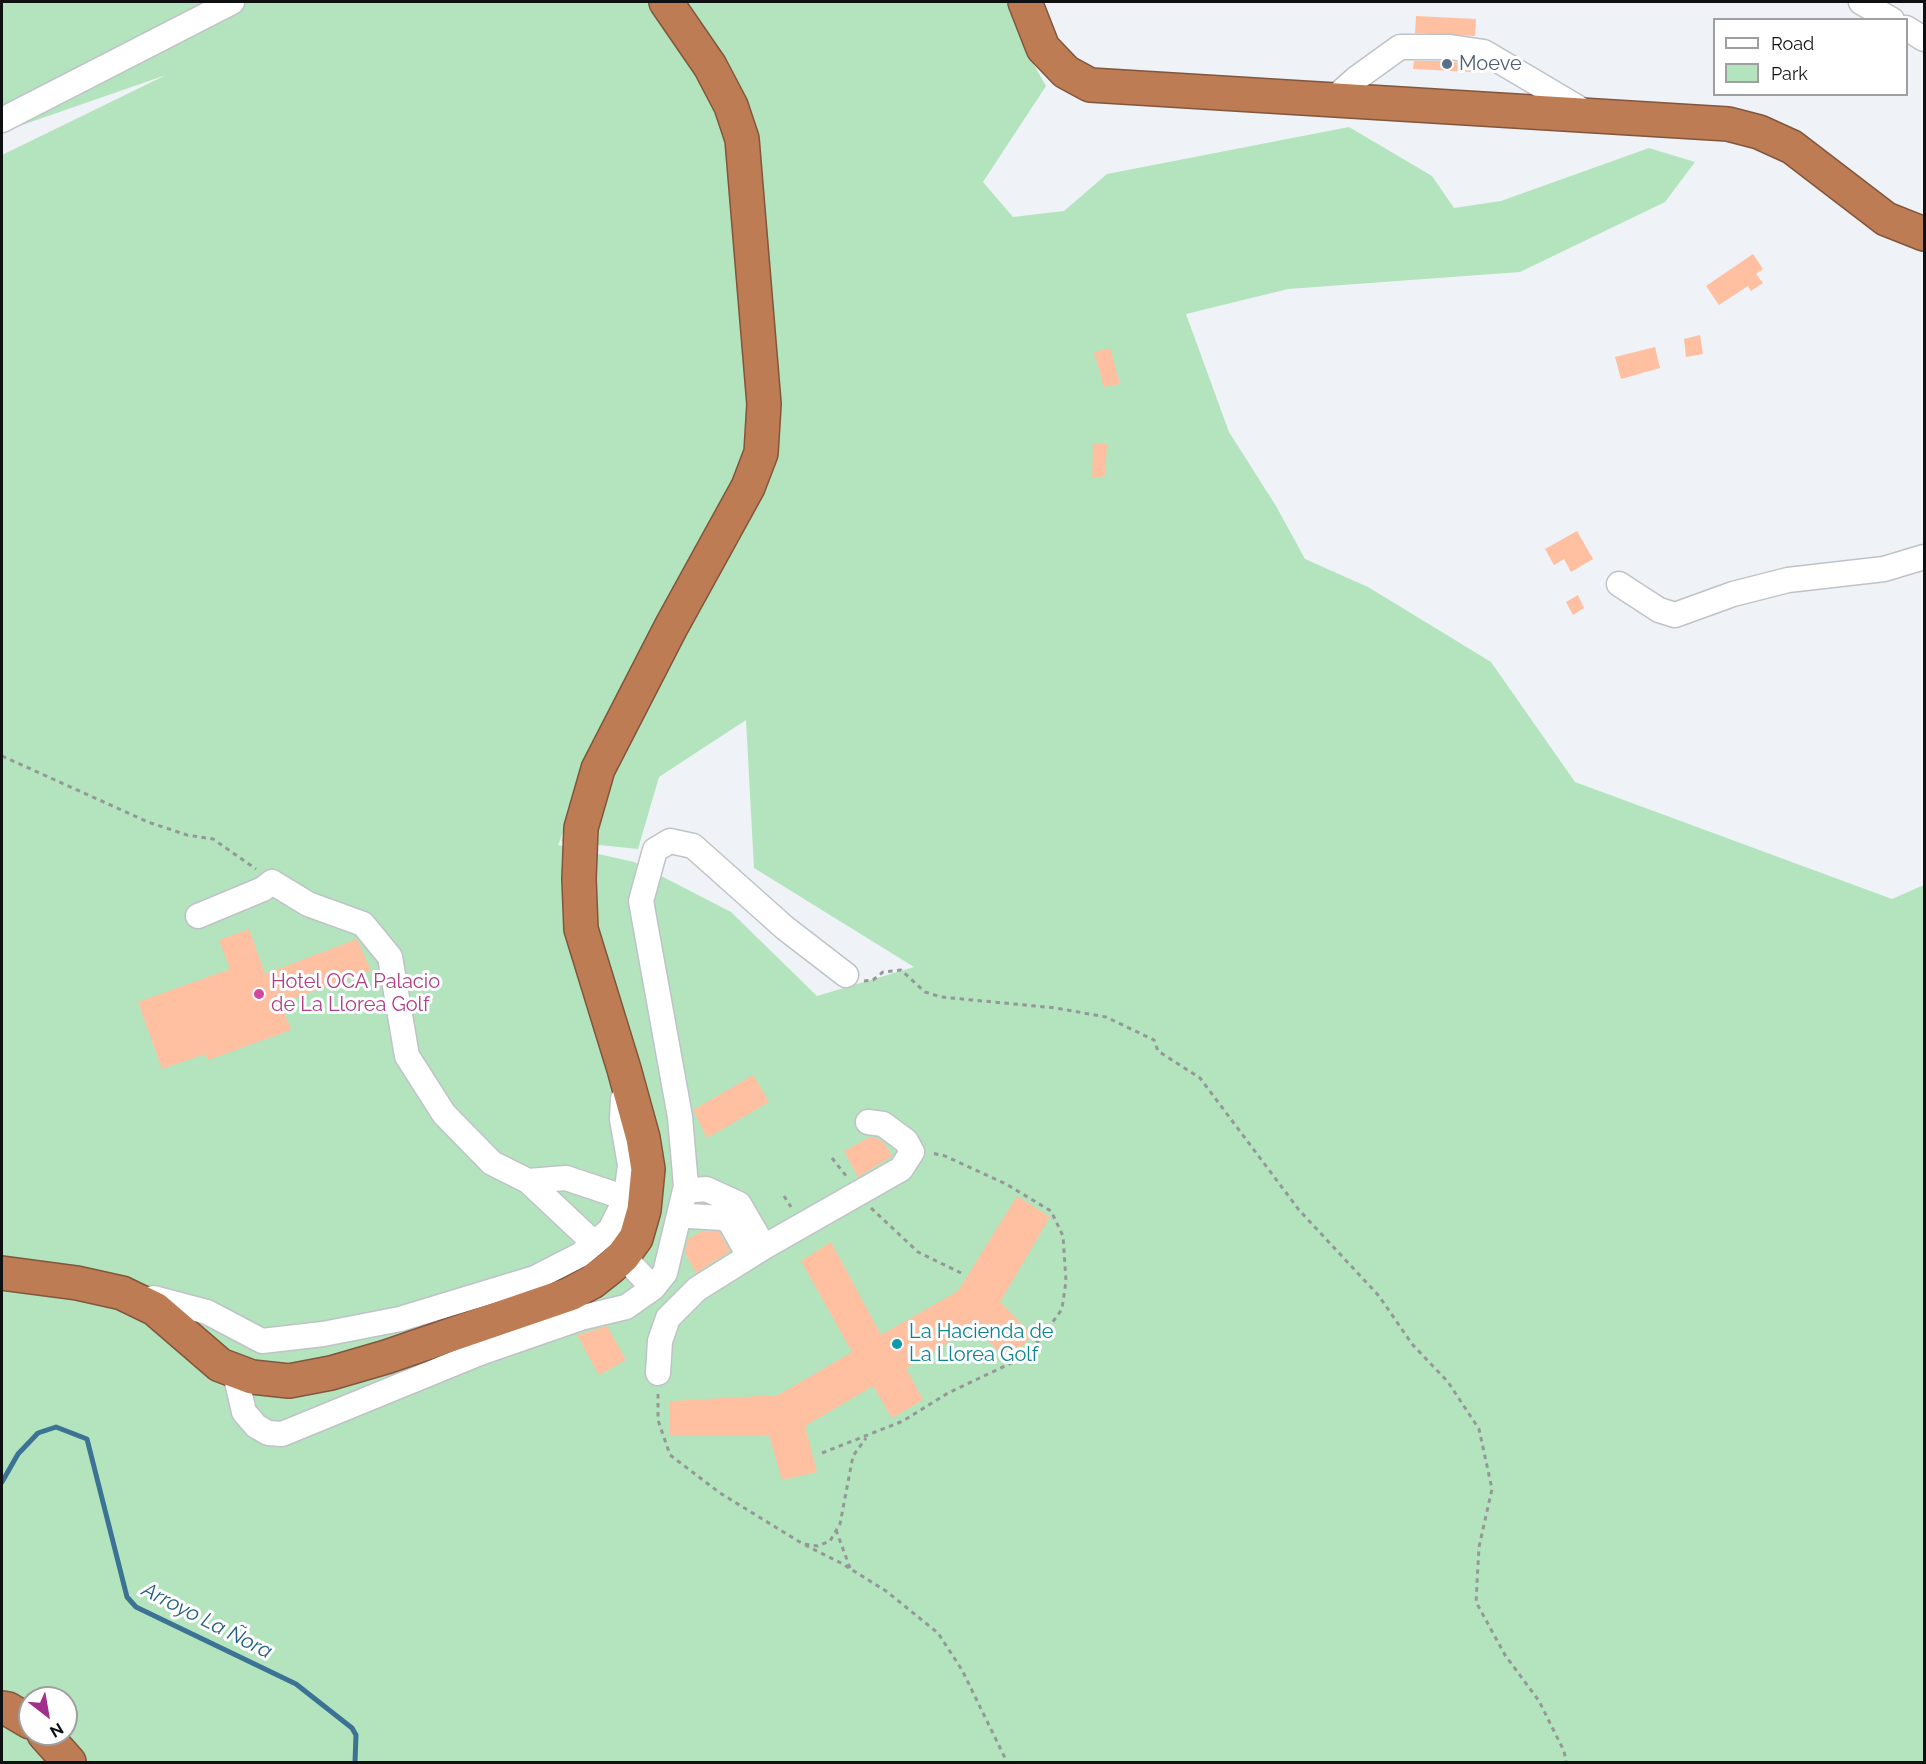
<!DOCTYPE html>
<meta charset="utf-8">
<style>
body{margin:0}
#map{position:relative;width:1926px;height:1764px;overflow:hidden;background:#eff2f7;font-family:Raleway,sans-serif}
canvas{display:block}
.frame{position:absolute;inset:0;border:3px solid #0f1011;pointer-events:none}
.legend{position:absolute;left:1713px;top:18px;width:195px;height:78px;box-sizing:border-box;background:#fff;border:2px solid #9f9fa0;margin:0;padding:8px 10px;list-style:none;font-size:18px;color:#0f1011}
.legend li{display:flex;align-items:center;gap:12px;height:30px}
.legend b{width:30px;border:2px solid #9f9fa0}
.north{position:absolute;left:18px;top:1686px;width:60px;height:60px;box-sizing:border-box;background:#fff;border:2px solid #9f9fa0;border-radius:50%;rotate:149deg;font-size:16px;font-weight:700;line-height:24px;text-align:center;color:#0f1011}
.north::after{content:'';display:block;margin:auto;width:21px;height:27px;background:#a22f8b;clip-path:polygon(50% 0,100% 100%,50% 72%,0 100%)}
</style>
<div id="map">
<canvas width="1926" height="1764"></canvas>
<div class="frame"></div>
<ul class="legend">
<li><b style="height:8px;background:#fff"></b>Road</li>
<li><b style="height:16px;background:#b3e4be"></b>Park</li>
</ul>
<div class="north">N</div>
</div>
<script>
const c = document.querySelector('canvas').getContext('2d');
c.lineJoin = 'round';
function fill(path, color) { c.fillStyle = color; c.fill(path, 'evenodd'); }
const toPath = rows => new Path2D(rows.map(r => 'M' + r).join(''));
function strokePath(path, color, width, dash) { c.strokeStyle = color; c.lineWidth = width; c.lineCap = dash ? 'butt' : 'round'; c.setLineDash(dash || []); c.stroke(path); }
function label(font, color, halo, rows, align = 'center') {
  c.font = font + ' Raleway,sans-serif'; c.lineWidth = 6; c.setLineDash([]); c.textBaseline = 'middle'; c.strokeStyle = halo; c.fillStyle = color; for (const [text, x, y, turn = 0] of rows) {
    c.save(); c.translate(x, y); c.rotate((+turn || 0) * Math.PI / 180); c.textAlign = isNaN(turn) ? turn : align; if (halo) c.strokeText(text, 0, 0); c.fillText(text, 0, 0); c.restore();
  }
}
fill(toPath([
 [2,2,1007,2,1026,51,1046,86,983,182,1013,217,1064,211,1107,174,1349,127,1432,176,1454,208,1501,201,1649,148,1695,162,1665,202,1520,272,1288,289,1186,314,1229,432,1276,506,1305,559,1368,587,1491,662,1575,782,1892,899,1924,885,1924,1762,2,1762,2,155,166,75,2,132],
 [746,720,754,868,914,967,817,996,731,912,634,862,558,845,598,747,561,841,638,849,659,777],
 [30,1698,66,1698,66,1734,30,1734]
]), '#b3e4be');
strokePath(toPath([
 [2,1482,18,1454,38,1433,56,1427,87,1439,127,1597,136,1607,296,1684,352,1728,356,1735,355,1762]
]), '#3c7395', 5);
fill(toPath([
 [1416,16,1476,19,1475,36,1415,33],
 [1414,61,1449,61,1473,65,1473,72,1413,69],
 [1753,254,1763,269,1756,274,1763,283,1751,291,1748,286,1719,305,1706,286],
 [1700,335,1703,354,1686,357,1684,339],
 [1655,347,1660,368,1621,379,1615,357],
 [1110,348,1120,384,1104,387,1094,352],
 [1093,443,1107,444,1105,476,1092,478],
 [1577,531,1593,559,1571,572,1564,559,1554,565,1545,549],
 [1578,595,1584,608,1573,615,1566,602],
 [249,929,265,974,357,939,371,971,281,1003,291,1030,208,1060,205,1054,162,1069,138,1002,230,969,219,940],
 [753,1075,769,1102,707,1138,693,1110],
 [870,1137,877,1138,885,1144,892,1156,858,1177,844,1151],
 [1017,1196,1050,1217,1000,1302,1033,1335,1008,1361,974,1327,906,1368,923,1400,892,1418,873,1386,805,1426,817,1472,782,1480,769,1435,670,1436,670,1401,778,1395,852,1352,801,1261,831,1242,881,1335,958,1291],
 [702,1231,719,1232,730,1251,696,1273,685,1253,688,1239],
 [607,1326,626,1360,599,1375,577,1335]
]), '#ffc0a1');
const minor = toPath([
 [1861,2,1892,20],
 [1906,28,1924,39],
 [1332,100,1357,78,1400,47,1450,47,1484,52,1587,113],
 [2,120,232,2],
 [1619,584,1659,610,1675,615,1733,594,1788,580,1884,569,1924,557],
 [198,916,263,889,272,882,308,904,363,924,390,957,407,1056,444,1114,492,1163,528,1181,594,1243],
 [528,1181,566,1178,617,1195],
 [685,1191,706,1189,739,1204,764,1247],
 [689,1216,723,1218,730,1222,749,1256],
 [623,1256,653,1288],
 [143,1300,154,1298,207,1312,262,1341,323,1334,400,1319,535,1278,580,1255,610,1230,626,1198,630,1165,622,1119,623,1099],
 [658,1373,660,1341,668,1318,697,1289,764,1247,901,1169,912,1152,906,1141,883,1124,868,1122],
 [237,1382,244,1412,256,1426,268,1433,282,1434,480,1353,584,1317,626,1307,653,1288,665,1273,686,1186,680,1117,641,901,655,850,670,841,693,846,785,928,846,975]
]);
const highway = toPath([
 [1025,2,1043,48,1066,72,1090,85,1728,124,1759,132,1792,147,1886,219,1924,234],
 [2,1273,77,1283,122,1293,155,1309,220,1365,252,1377,289,1381,331,1373,386,1357,570,1294,592,1282,611,1267,623,1256,636,1238,644,1210,648,1169,643,1138,624,1069,581,929,579,879,581,828,598,769,671,627,748,487,761,453,764,404,742,139,731,106,710,66,666,2],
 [2,1708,8,1709,30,1722],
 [44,1734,69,1762]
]);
strokePath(minor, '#bfc2c7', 27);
strokePath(highway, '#81563d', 36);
strokePath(toPath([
 [2,756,148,822,187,835,213,839,256,869],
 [864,981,873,980,883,972,901,970,925,992,941,997,1056,1008,1106,1017,1154,1040,1158,1051,1200,1078,1299,1210,1379,1296,1412,1344,1448,1382,1479,1429,1492,1489,1479,1547,1476,1602,1505,1655,1539,1701,1564,1751,1566,1762],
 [832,1158,847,1177],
 [784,1196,791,1207],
 [871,1208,918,1252,961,1273],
 [658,1394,658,1420,670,1455,720,1493,803,1544,818,1546,830,1541,840,1524,853,1456,866,1438],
 [822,1453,903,1421,948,1393,1024,1357,1045,1333,1062,1309,1066,1281,1063,1236,1051,1211,1006,1184,945,1156,932,1153],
 [836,1530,850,1568],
 [805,1545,841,1563,886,1591,938,1633,962,1670,1007,1762]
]), '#95979a', 3, [4.5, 4.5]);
strokePath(minor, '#fff', 24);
strokePath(highway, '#be7c54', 33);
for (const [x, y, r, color] of [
 [1447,64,6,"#5c6f8a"],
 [259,994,6,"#d1479c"],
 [897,1344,6,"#0f9aa8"]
]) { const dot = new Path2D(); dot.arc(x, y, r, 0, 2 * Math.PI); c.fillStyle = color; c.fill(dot); strokePath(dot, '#fff', 2); }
label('20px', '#4e5e75', '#fff', [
 ["Moeve",1459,64]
], 'left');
label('20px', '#b23c85', '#fff', [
 ["Hotel OCA Palacio",271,982],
 ["de La Llorea Golf",271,1005]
], 'left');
label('20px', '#0d838f', '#fff', [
 ["La Hacienda de",909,1332],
 ["La Llorea Golf",909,1355]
], 'left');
label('italic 21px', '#245e80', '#fff', [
 ["Arroyo La Ñora",207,1621,27]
]);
</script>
